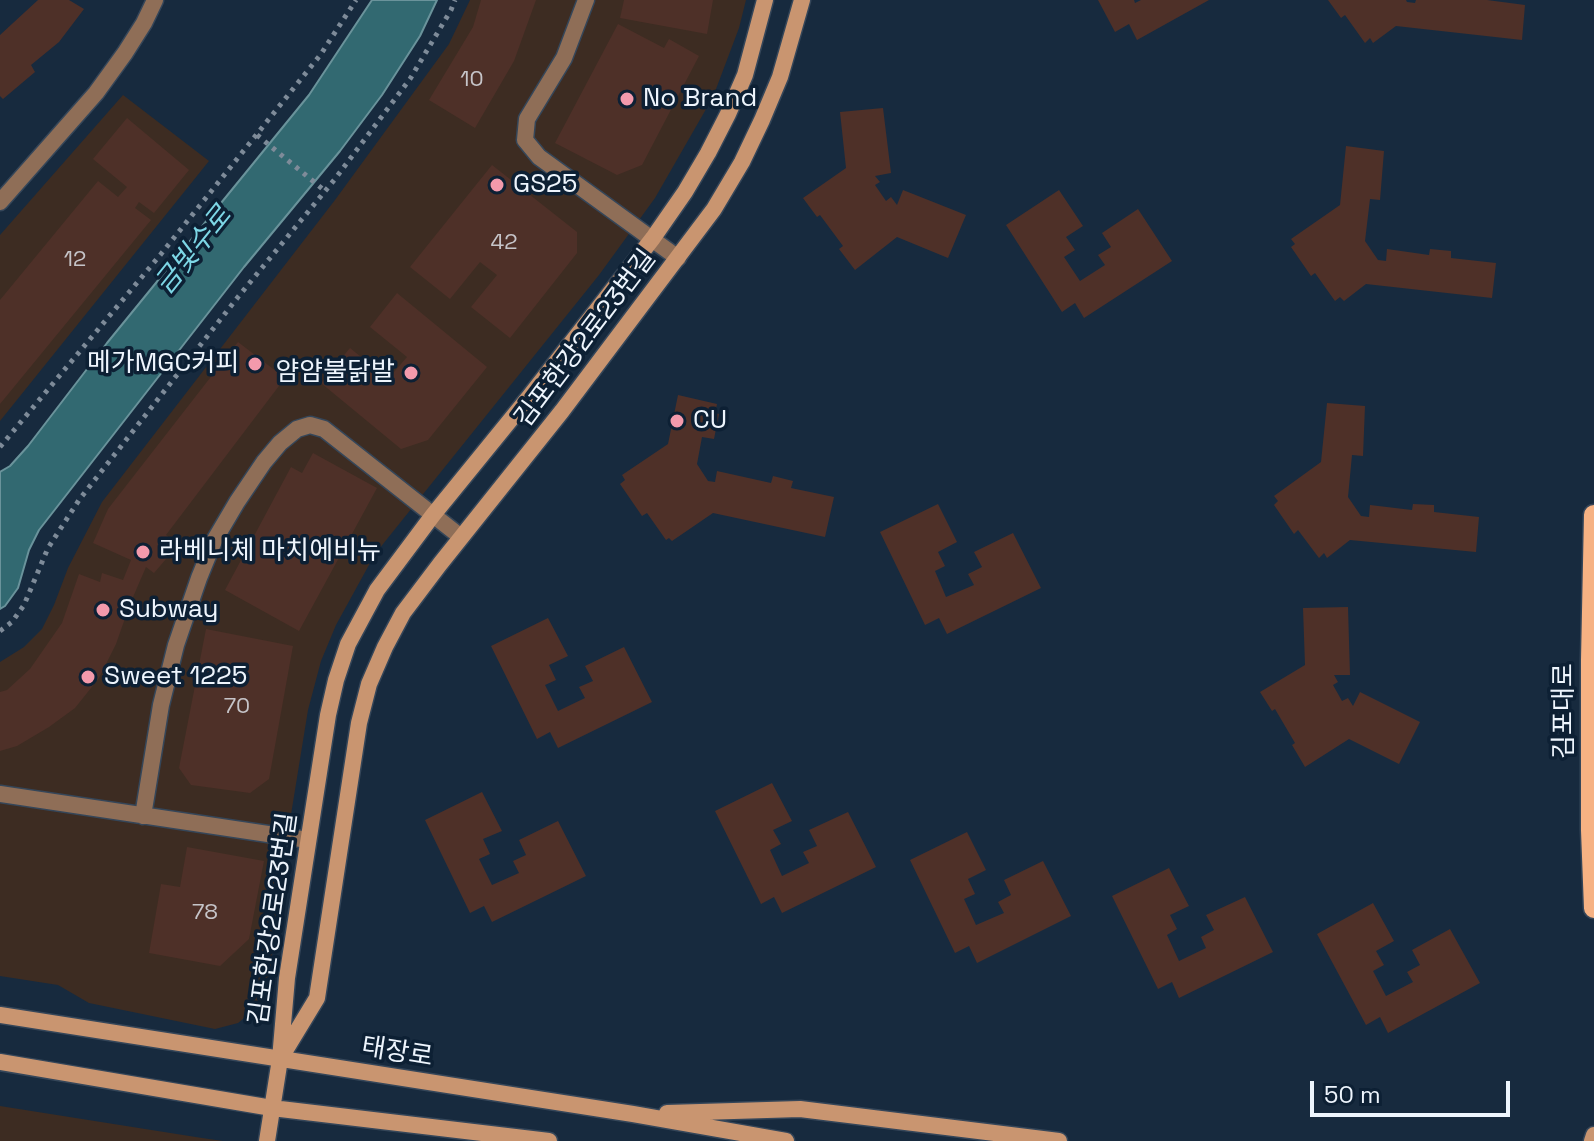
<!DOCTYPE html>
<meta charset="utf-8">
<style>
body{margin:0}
#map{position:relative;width:1594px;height:1141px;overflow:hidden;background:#172a3e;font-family:"Space Grotesk",sans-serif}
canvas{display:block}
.scale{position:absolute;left:1310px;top:1081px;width:200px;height:36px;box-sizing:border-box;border:4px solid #eef5fd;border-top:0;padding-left:10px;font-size:24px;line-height:28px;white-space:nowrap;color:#eef5fd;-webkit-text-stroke:6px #0d2034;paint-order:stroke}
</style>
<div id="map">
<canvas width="1594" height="1141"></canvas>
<div class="scale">50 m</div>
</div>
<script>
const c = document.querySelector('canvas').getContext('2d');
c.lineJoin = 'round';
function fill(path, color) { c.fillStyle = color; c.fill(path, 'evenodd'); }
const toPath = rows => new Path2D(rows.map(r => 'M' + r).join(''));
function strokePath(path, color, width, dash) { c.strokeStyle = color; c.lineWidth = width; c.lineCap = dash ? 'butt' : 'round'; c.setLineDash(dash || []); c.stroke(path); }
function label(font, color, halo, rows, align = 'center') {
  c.font = font + ' "Space Grotesk","Noto Sans KR",sans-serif'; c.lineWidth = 7; c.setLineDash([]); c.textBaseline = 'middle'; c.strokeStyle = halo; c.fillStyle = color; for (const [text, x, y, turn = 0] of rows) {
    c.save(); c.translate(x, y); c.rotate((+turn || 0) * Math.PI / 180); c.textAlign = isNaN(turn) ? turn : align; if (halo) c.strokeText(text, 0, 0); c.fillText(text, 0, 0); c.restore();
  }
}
fill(toPath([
 [470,0,746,0,739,28,713,97,655,198,599,275,375,554,336,625,321,661,308,710,282,870,269,981,259,1006,238,1023,215,1029,89,1003,58,985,0,976,0,662,24,647,42,629,54,605,68,568,102,502,335,200,449,44],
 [123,95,209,161,0,421,0,235],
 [0,1106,202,1138,223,1141,0,1141]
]), '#3d2c22');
const water = toPath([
 [372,0,437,0,420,36,382,95,340,151,244,267,39,530,29,550,18,588,5,606,0,609,0,472,10,466,28,446,107,343,309,95,372,0]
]);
fill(water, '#326971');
strokePath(water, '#6a939b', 2);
fill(toPath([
 [38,0,69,0,84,9,59,42,31,65,35,72,3,99,0,96,0,35],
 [481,0,536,0,514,61,475,128,429,100,473,27],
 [624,0,713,0,707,34,620,18],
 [1098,0,1134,0,1135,3,1141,0,1209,0,1137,40,1129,24,1115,32],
 [1328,0,1406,0,1407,2,1415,3,1416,0,1487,0,1525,5,1522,40,1396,26,1373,43,1370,38,1365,43,1345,15,1341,18],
 [618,24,664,48,669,39,699,56,642,165,617,175,555,143],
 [883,108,891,173,875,176,880,182,875,185,886,201,891,197,897,205,903,190,966,215,948,258,897,237,855,270,839,249,843,246,820,215,817,217,803,198,846,168,840,112],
 [127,118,189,170,154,213,139,202,135,208,151,220,0,404,0,300,98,181,118,197,127,187,93,159],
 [1346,146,1384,151,1380,200,1370,199,1365,241,1378,260,1386,261,1387,249,1429,255,1430,249,1451,251,1451,258,1496,263,1492,298,1366,284,1344,301,1340,297,1335,301,1315,273,1311,276,1291,247,1295,244,1291,239,1340,205],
 [492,165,577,232,577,253,510,338,471,307,497,275,480,262,450,299,410,267],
 [1059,190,1083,226,1066,237,1075,250,1064,257,1080,281,1105,265,1098,255,1111,247,1102,233,1138,209,1172,261,1084,318,1075,303,1062,312,1006,225],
 [397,293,487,367,428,440,401,449,321,383,350,348,388,379,407,357,370,327],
 [238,342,285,378,166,535,178,545,154,573,146,567,130,604,116,644,99,678,75,708,49,727,17,746,0,751,0,692,7,690,30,669,62,623,79,574,100,582,102,573,123,580,131,560,93,543,108,509],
 [678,395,717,404,715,413,719,414,714,439,702,437,697,464,708,481,715,482,717,471,771,483,773,476,793,481,791,488,834,497,825,537,713,513,672,541,669,538,666,540,647,513,642,516,620,484,625,480,622,475,668,444],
 [1327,403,1365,406,1363,456,1352,455,1348,497,1361,516,1369,517,1370,505,1412,510,1413,504,1434,505,1434,512,1479,517,1476,552,1350,540,1327,558,1324,553,1319,558,1298,530,1294,534,1274,505,1278,501,1274,496,1321,462],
 [313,453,377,488,299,631,225,590,291,467,302,473],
 [938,504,957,542,938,552,945,566,935,571,946,597,974,585,968,574,982,567,974,552,1013,533,1041,588,947,634,939,618,925,625,880,532],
 [1348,607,1350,675,1334,675,1338,682,1333,685,1342,701,1348,698,1353,706,1360,692,1420,722,1399,764,1349,739,1305,767,1292,745,1295,743,1275,709,1272,711,1260,692,1305,665,1303,608],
 [548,618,568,656,549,665,556,680,545,685,558,711,585,698,579,687,593,681,585,666,624,647,652,702,558,748,550,732,537,739,491,646],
 [206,629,293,646,269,779,250,793,191,785,179,768],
 [772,783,792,821,773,830,781,844,770,850,782,876,809,863,803,852,817,846,809,830,848,812,876,867,782,913,774,897,761,904,715,811],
 [482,792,502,831,483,839,490,854,479,859,492,885,519,873,513,861,526,855,519,840,558,821,586,876,492,922,484,906,470,913,425,820],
 [967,832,986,870,968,879,975,894,964,899,976,925,1004,913,998,902,1011,895,1004,880,1043,861,1071,916,977,963,969,946,955,953,910,860],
 [187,847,264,861,249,939,220,966,149,953,161,884,180,887],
 [1169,868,1189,906,1170,915,1177,929,1167,935,1179,961,1206,948,1201,937,1214,930,1206,915,1245,897,1273,952,1179,998,1172,982,1158,989,1112,896],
 [1373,903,1394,941,1376,951,1384,965,1373,971,1386,996,1413,982,1407,972,1420,965,1412,950,1450,929,1480,983,1388,1033,1380,1017,1366,1025,1317,934]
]), '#4e3028');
const street = toPath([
 [586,0,564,58,527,119,525,140,539,157,678,258],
 [0,202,96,93,125,53,144,23,155,0],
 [0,794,308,840],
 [143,816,161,705,176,645,199,578,214,541,237,502,264,462,280,443,297,429,310,425,324,429,461,537]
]);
const secondary = toPath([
 [0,1015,633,1114,786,1141],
 [283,1054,317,998,359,723,369,684,385,647,403,613,440,564,562,411,714,209,742,162,762,120,780,77,802,0],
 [0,1062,272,1108,549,1141],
 [667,1113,800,1109,1059,1141],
 [267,1141,280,1059,287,978,328,715,336,680,348,644,377,590,433,515,529,397,653,238,685,192,708,153,728,114,745,75,765,0],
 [1592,1141,1594,1135]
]);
const primary = toPath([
 [1594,515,1591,660,1591,830,1594,908]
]);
strokePath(street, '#354659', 19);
strokePath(secondary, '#354659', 19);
strokePath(primary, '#354659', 23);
strokePath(toPath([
 [257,135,325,191],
 [0,447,161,254,321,54,356,0],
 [0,631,12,622,24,605,48,548,79,500,238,297,335,179,410,79,451,10,455,0]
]), '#7e8b99', 5, [4, 6]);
strokePath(street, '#8f6e57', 16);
strokePath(secondary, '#c99570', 16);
strokePath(primary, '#f6b283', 20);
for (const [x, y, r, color] of [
 [627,99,8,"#f39aac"],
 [497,185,8,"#f39aac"],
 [255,364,8,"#f39aac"],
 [411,373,8,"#f39aac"],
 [677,421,8,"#f39aac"],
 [143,552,8,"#f39aac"],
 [103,610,8,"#f39aac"],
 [88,677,8,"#f39aac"]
]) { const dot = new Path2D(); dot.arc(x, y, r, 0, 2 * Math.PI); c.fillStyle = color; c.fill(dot); strokePath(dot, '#0d2034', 3); }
label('22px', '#c6c4c8', null, [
 ["10",472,80],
 ["42",504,243],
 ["12",75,260],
 ["70",237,707],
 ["78",205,913]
]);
label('26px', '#eef5fd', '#0d2034', [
 ["No Brand",643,99],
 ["GS25",513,185],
 ["메가MGC커피",239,364,"right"],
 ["얌얌불닭발",395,373,"right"],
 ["CU",693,421],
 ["라베니체 마치에비뉴",159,552],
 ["Subway",119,610],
 ["Sweet 1225",104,677]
], 'left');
label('26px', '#eef5fd', '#0d2034', [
 ["김포한강2로23번길",586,339,-53],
 ["김포대로",1565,711,-90],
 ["김포한강2로23번길",274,919,-82],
 ["태장로",397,1053,9]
]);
label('italic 28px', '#7dd7e6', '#0d2034', [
 ["금빛수로",194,251,-51]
]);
</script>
